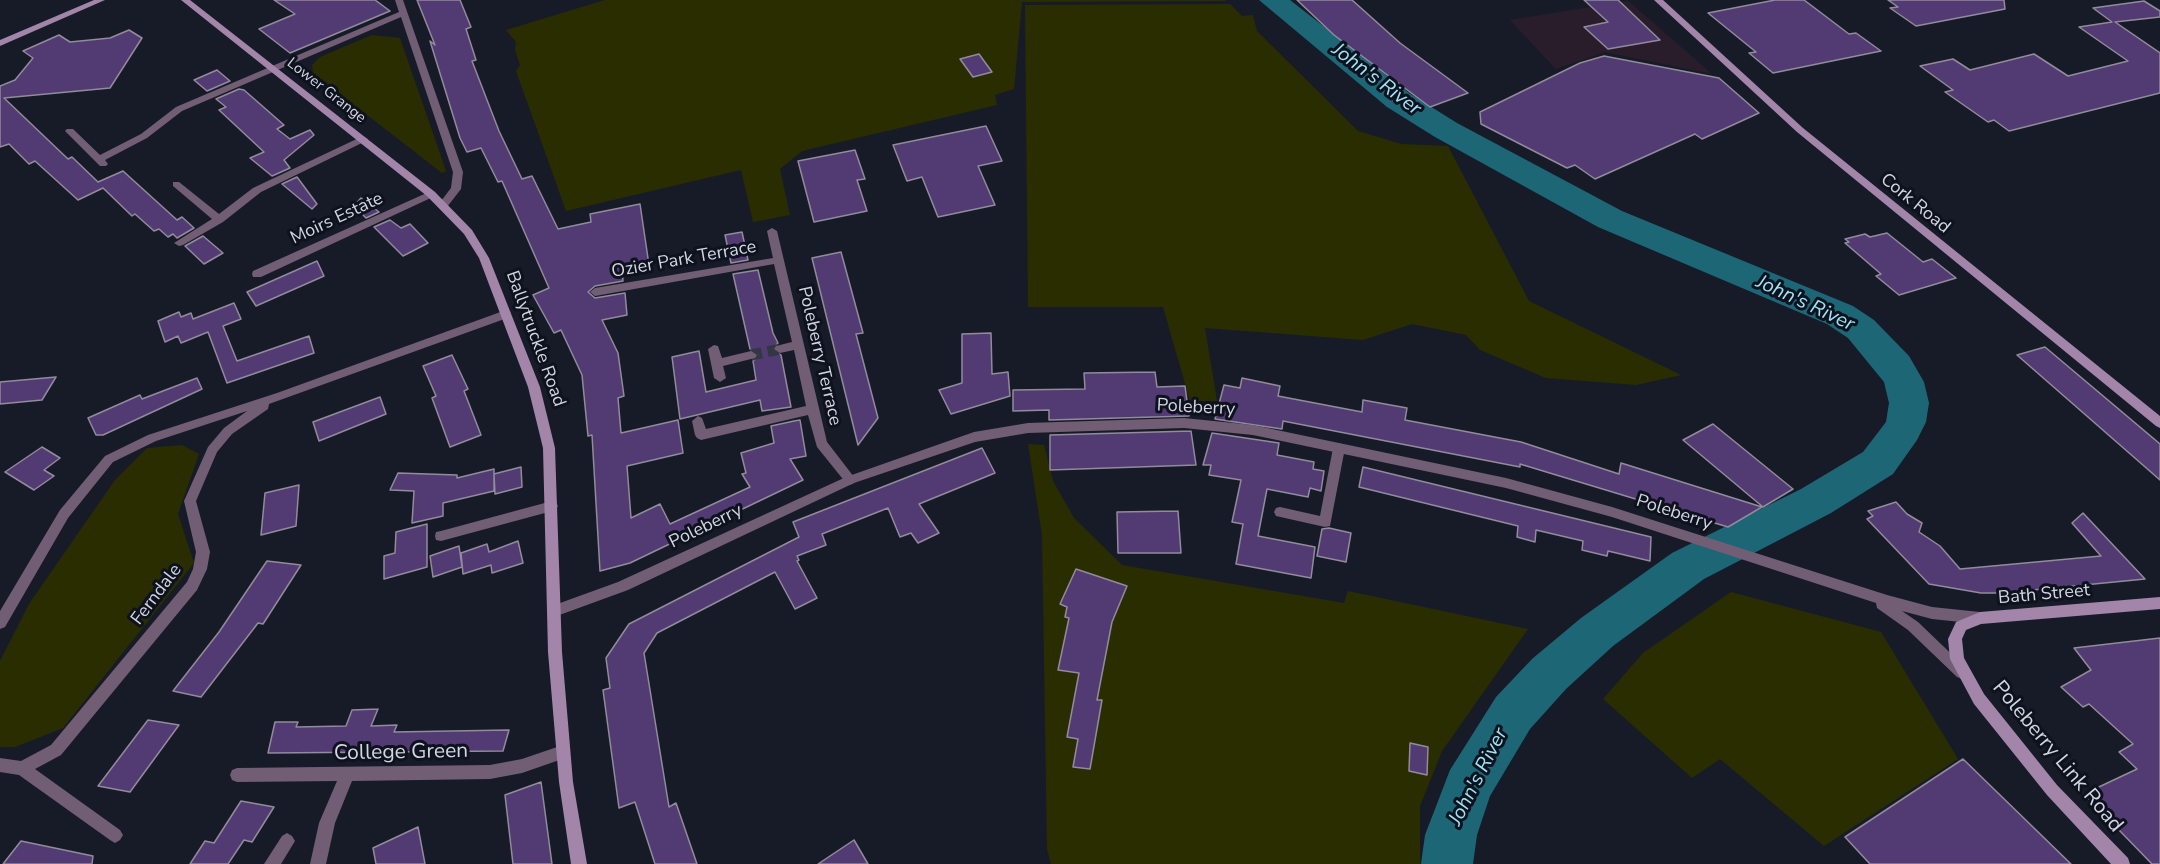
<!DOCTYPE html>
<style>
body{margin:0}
canvas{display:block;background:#161b27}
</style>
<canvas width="2160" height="864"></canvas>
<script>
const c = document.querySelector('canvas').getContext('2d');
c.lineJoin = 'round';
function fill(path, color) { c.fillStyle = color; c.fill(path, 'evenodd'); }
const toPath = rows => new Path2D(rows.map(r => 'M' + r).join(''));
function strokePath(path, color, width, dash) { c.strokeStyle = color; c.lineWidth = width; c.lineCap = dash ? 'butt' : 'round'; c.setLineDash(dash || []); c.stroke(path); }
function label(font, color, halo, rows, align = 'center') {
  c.font = font + ' "Nunito Sans",sans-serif'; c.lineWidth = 6; c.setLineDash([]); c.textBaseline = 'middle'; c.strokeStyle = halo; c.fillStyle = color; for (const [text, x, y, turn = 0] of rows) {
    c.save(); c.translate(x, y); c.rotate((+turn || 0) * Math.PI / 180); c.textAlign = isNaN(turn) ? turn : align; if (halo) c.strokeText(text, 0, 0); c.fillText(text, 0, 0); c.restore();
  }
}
fill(toPath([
 [1628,1,1712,74,1605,52,1556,69,1510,20]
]), '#2a1d2b');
fill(toPath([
 [605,0,1225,0,1226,1,1022,2,1014,89,995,95,997,105,802,151,780,169,790,215,753,222,741,170,566,211,516,71,520,65,515,50,516,42,506,30],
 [1230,4,1242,16,1253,15,1257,31,1358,131,1401,144,1448,146,1529,301,1681,375,1636,385,1546,378,1480,350,1466,335,1412,324,1363,340,1205,328,1217,401,1190,401,1163,307,1028,307,1025,5],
 [372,35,400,38,446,171,442,173,313,73,312,65,320,57],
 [1028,444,1044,445,1053,481,1074,518,1122,565,1344,603,1348,591,1528,629,1442,751,1420,806,1420,864,1051,864,1047,849,1042,535],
 [182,445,199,454,178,514,194,563,63,728,15,747,0,747,0,661,29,604,115,480,147,448],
 [1731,592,1881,632,1958,759,1824,846,1720,759,1692,778,1603,699,1643,653]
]), '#2a2d00');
fill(toPath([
 [1259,0,1290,0,1409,93,1457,123,1622,211,1853,306,1874,320,1909,356,1924,382,1929,403,1926,422,1917,440,1893,474,1831,513,1704,579,1613,646,1566,689,1530,729,1490,796,1477,835,1473,864,1421,864,1425,835,1450,770,1496,697,1532,659,1581,618,1672,553,1801,489,1863,452,1886,422,1889,403,1884,382,1848,338,1827,324,1598,227,1435,137,1387,107,1259,0]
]), '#1c6676');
const building = toPath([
 [274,0,375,0,390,11,290,53,259,29,295,14,274,0],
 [417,0,460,0,471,27,466,29,476,60,472,61,499,131,522,179,532,176,558,229,591,222,590,214,640,204,649,265,622,270,623,281,595,286,588,292,595,298,625,293,627,315,602,320,618,353,624,396,618,398,621,433,678,420,683,453,627,466,631,518,660,504,670,524,750,487,742,474,746,473,741,453,774,443,771,426,794,421,800,420,806,456,790,459,803,480,630,563,600,571,592,435,588,436,582,375,561,330,554,333,533,295,549,288,502,181,498,182,481,148,467,152,460,138,430,41,435,45,417,0],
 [1297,0,1352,0,1400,43,1468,93,1430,107,1334,35,1297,0],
 [1584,0,1618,0,1660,40,1608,49,1584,27,1608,22,1584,0],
 [1775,0,1804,0,1849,34,1856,33,1881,51,1773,73,1749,53,1756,52,1708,13,1775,0],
 [1888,0,2004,0,2005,9,1916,26,1890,8,1898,7,1888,0],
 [2144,1,2160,11,2160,17,2115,22,2160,53,2160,93,2009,131,1994,120,1988,122,1945,92,1953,90,1920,66,1953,59,1970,70,2034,54,2068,76,2128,61,2079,27,2112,22,2093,8,2144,1],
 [129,30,142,38,110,88,4,98,68,159,72,157,98,182,123,171,177,220,182,217,194,228,177,238,173,234,168,237,159,229,154,231,135,214,132,216,103,188,78,200,35,161,29,164,9,144,0,147,0,86,15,80,33,58,23,51,59,35,70,42,110,38,129,30],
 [979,54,992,72,973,77,960,59,979,54],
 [1604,56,1719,78,1759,113,1702,139,1695,134,1595,179,1575,165,1567,168,1481,124,1480,112,1580,63,1604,56],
 [217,70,230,81,207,91,194,80,217,70],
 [239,89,244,90,284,125,277,129,290,139,310,130,314,135,284,160,290,168,272,176,250,158,264,152,219,110,226,107,216,99,239,89],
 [986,126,1002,161,978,166,995,205,938,217,922,177,907,181,893,145,986,126],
 [855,150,865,179,857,180,867,211,814,222,798,161,855,150],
 [297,177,317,204,312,209,282,184,297,177],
 [361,198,379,212,366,218,354,206,361,198],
 [390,220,401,228,410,224,428,243,403,256,374,227,390,220],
 [742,232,748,260,731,263,725,235,742,232],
 [1887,233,1923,262,1932,259,1956,278,1899,295,1876,276,1881,274,1845,243,1849,242,1845,239,1865,234,1870,237,1887,233],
 [203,236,223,253,204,264,185,246,203,236],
 [841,252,863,333,856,334,878,418,858,445,812,258,841,252],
 [317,261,324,276,256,306,247,292,317,261],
 [758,270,773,333,778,343,772,349,781,355,791,407,762,411,760,400,680,419,672,357,699,351,706,392,756,380,753,361,759,355,750,349,733,274,758,270],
 [234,303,241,319,223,326,237,361,309,336,314,353,227,383,208,332,181,343,178,336,165,342,158,321,179,312,181,317,191,313,193,319,234,303],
 [991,333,992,374,1008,372,1010,396,951,414,939,390,962,383,962,334,991,333],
 [2045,347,2160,444,2160,480,2017,355,2045,347],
 [452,355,468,389,464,391,481,435,450,447,432,398,436,396,423,366,452,355],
 [1155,372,1157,387,1185,386,1189,416,1049,420,1049,410,1013,411,1013,390,1085,389,1084,373,1155,372],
 [56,377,42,400,0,404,0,382,56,377],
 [197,378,202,389,103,435,96,435,88,418,140,395,142,399,197,378],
 [1242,378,1280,386,1278,396,1362,412,1363,400,1407,408,1405,420,1521,442,1619,474,1621,463,1762,507,1728,527,1520,464,1520,467,1283,421,1282,429,1215,419,1224,385,1240,388,1242,378],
 [380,397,386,414,319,441,313,422,380,397],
 [1713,424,1793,489,1763,507,1683,440,1713,424],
 [1191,431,1196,465,1050,470,1050,435,1191,431],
 [1212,433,1279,443,1277,455,1314,462,1313,469,1324,471,1321,491,1310,488,1308,497,1267,489,1258,536,1315,547,1311,578,1236,564,1243,524,1232,522,1241,480,1209,475,1211,465,1203,465,1212,433],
 [42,447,60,458,44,470,54,476,34,490,5,472,42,447],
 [982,448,995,473,919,504,939,533,918,543,911,533,900,537,888,508,822,534,826,545,797,556,799,560,797,561,817,598,795,609,775,572,657,633,644,653,669,807,676,803,697,864,655,864,635,802,619,808,603,690,610,688,606,658,629,624,799,537,793,522,982,448],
 [521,467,522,487,495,494,494,474,521,467],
 [1363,467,1651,537,1650,561,1608,551,1607,556,1582,550,1583,541,1536,530,1535,542,1517,537,1518,526,1359,487,1363,467],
 [494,469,494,491,443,503,443,516,412,523,414,491,390,490,398,473,457,475,457,478,494,469],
 [299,485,296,526,261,535,265,493,299,485],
 [1896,502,1907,514,1922,523,1919,532,1940,546,1960,569,2101,556,2072,523,2083,513,2145,579,2002,593,1981,593,1929,584,1867,519,1873,516,1868,511,1896,502],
 [1178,511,1181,553,1118,553,1117,512,1178,511],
 [427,524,427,567,384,579,384,556,395,553,396,532,427,524],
 [1329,528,1351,533,1346,562,1317,556,1322,529,1329,528],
 [518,541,523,563,492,573,491,565,463,574,461,553,487,544,489,552,518,541],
 [459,546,462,567,433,577,430,556,459,546],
 [267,561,301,565,263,624,258,623,201,697,173,691,219,632,267,561],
 [1076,569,1127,586,1112,622,1097,700,1102,700,1090,769,1073,767,1078,739,1067,737,1079,673,1058,670,1069,618,1065,617,1067,607,1060,604,1076,569],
 [2160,638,2160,864,2152,864,2084,794,2137,769,2119,752,2133,744,2089,704,2083,707,2061,687,2091,670,2074,648,2160,638],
 [378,709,371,726,397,725,394,732,509,730,503,751,268,753,275,722,298,722,296,727,346,726,352,710,378,709],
 [148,720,179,725,130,792,98,786,148,720],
 [1410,743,1428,747,1427,775,1409,771,1410,743],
 [1963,759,2071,864,1870,864,1845,837,1963,759],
 [541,782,552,864,513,864,505,795,541,782],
 [241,801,274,807,252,842,244,840,228,864,190,864,205,841,214,843,241,801],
 [418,827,425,864,376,864,373,848,418,827],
 [854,840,868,864,818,864,854,840],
 [21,841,93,856,92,864,3,864,21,841]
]);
fill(building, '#523b72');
strokePath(building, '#918b9b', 1.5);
strokePath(toPath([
 [751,355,780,349]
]), '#323743', 11, [11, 6]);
fill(toPath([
 [395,0,403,0,463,172,461,189,447,207,443,208,438,205,451,188,453,172,401,17,182,111,147,138,105,160,108,164,106,166,100,166,65,131,67,129,73,129,100,155,141,134,176,107,399,12,395,0],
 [363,136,368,139,366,141,261,192,223,222,183,245,179,246,174,243,212,219,173,186,173,182,179,182,219,214,253,188,363,136],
 [431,191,435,192,435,196,261,277,253,277,252,274,253,271,431,191],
 [772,228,777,231,827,442,854,477,856,480,854,483,850,485,846,483,817,447,808,415,701,440,697,438,695,435,692,421,698,416,702,418,706,429,806,406,794,350,780,353,774,349,776,346,792,342,774,264,595,296,590,292,595,288,773,258,767,231,772,228],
 [506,310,510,311,511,314,510,317,269,404,268,409,232,434,217,452,196,501,210,552,207,569,197,590,61,755,35,769,120,830,123,835,120,840,115,843,110,840,19,775,0,772,0,758,21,761,51,745,187,582,193,569,196,552,184,501,208,447,224,428,247,411,156,441,113,462,68,518,5,627,0,629,0,611,60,510,105,456,148,435,277,393,506,310],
 [714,345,718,346,722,358,751,351,757,355,755,358,723,366,726,378,720,382,714,378,708,349,714,345],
 [1339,443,1343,445,1345,448,1330,526,1325,527,1276,516,1274,512,1276,508,1280,507,1320,516,1333,448,1335,445,1339,443],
 [552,501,556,502,558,506,556,510,441,541,436,540,435,536,436,532,441,531,552,501],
 [563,745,568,747,570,752,568,757,522,773,490,779,352,781,335,823,326,864,310,864,319,823,337,781,237,782,232,780,230,775,232,770,237,768,490,765,522,759,563,745],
 [287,833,292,836,295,841,281,864,264,864,282,836,287,833]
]), '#715e75');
fill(toPath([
 [1184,418,1253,425,1506,478,1612,507,1887,595,1932,607,1980,612,1985,614,1987,618,1985,622,1980,624,1932,619,1902,611,1918,622,1967,669,1969,673,1967,677,1962,679,1957,677,1908,630,1877,608,1876,603,1612,517,1506,488,1253,435,1184,428,1028,433,975,442,854,483,628,590,554,617,549,615,547,611,549,607,618,582,846,477,974,432,1028,423,1184,418]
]), '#715e75');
fill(toPath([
 [94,0,105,0,0,46,0,40,94,0],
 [181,0,190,0,435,192,472,230,489,258,540,387,555,448,562,652,573,782,587,864,571,864,559,782,548,652,543,448,528,387,479,258,464,234,427,196,181,0],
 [1654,0,1663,0,1803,128,2160,416,2160,428,2156,426,1797,132,1654,0],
 [2160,597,2160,609,1981,624,1966,630,1962,639,1964,658,1984,694,2057,785,2128,858,2130,864,2111,864,2047,795,1974,704,1950,659,1948,639,1956,622,1980,612,2160,597]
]), '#a285a9');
label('15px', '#d3d6df', '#0e121e', [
 ["Lower Grange",326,91,38]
]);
label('18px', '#d3d6df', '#0e121e', [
 ["Cork Road",1915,204,39],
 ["Moirs Estate",337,219,-25],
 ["Ozier Park Terrace",684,260,-10],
 ["Ballytruckle Road",535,339,70],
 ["Poleberry Terrace",819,356,77],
 ["Poleberry",1196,408,3],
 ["Poleberry",1674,513,18],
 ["Poleberry",706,527,-26],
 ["Ferndale",157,595,-53],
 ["Bath Street",2044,595,-5]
]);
label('italic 20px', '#9ee4f5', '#0e121e', [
 ["John's River",1376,80,37],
 ["John's River",1805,304,25],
 ["John's River",1479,777,-63]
]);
label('21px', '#d3d6df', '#0e121e', [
 ["College Green",401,753,-1],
 ["Poleberry Link Road",2057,757,50]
]);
</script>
